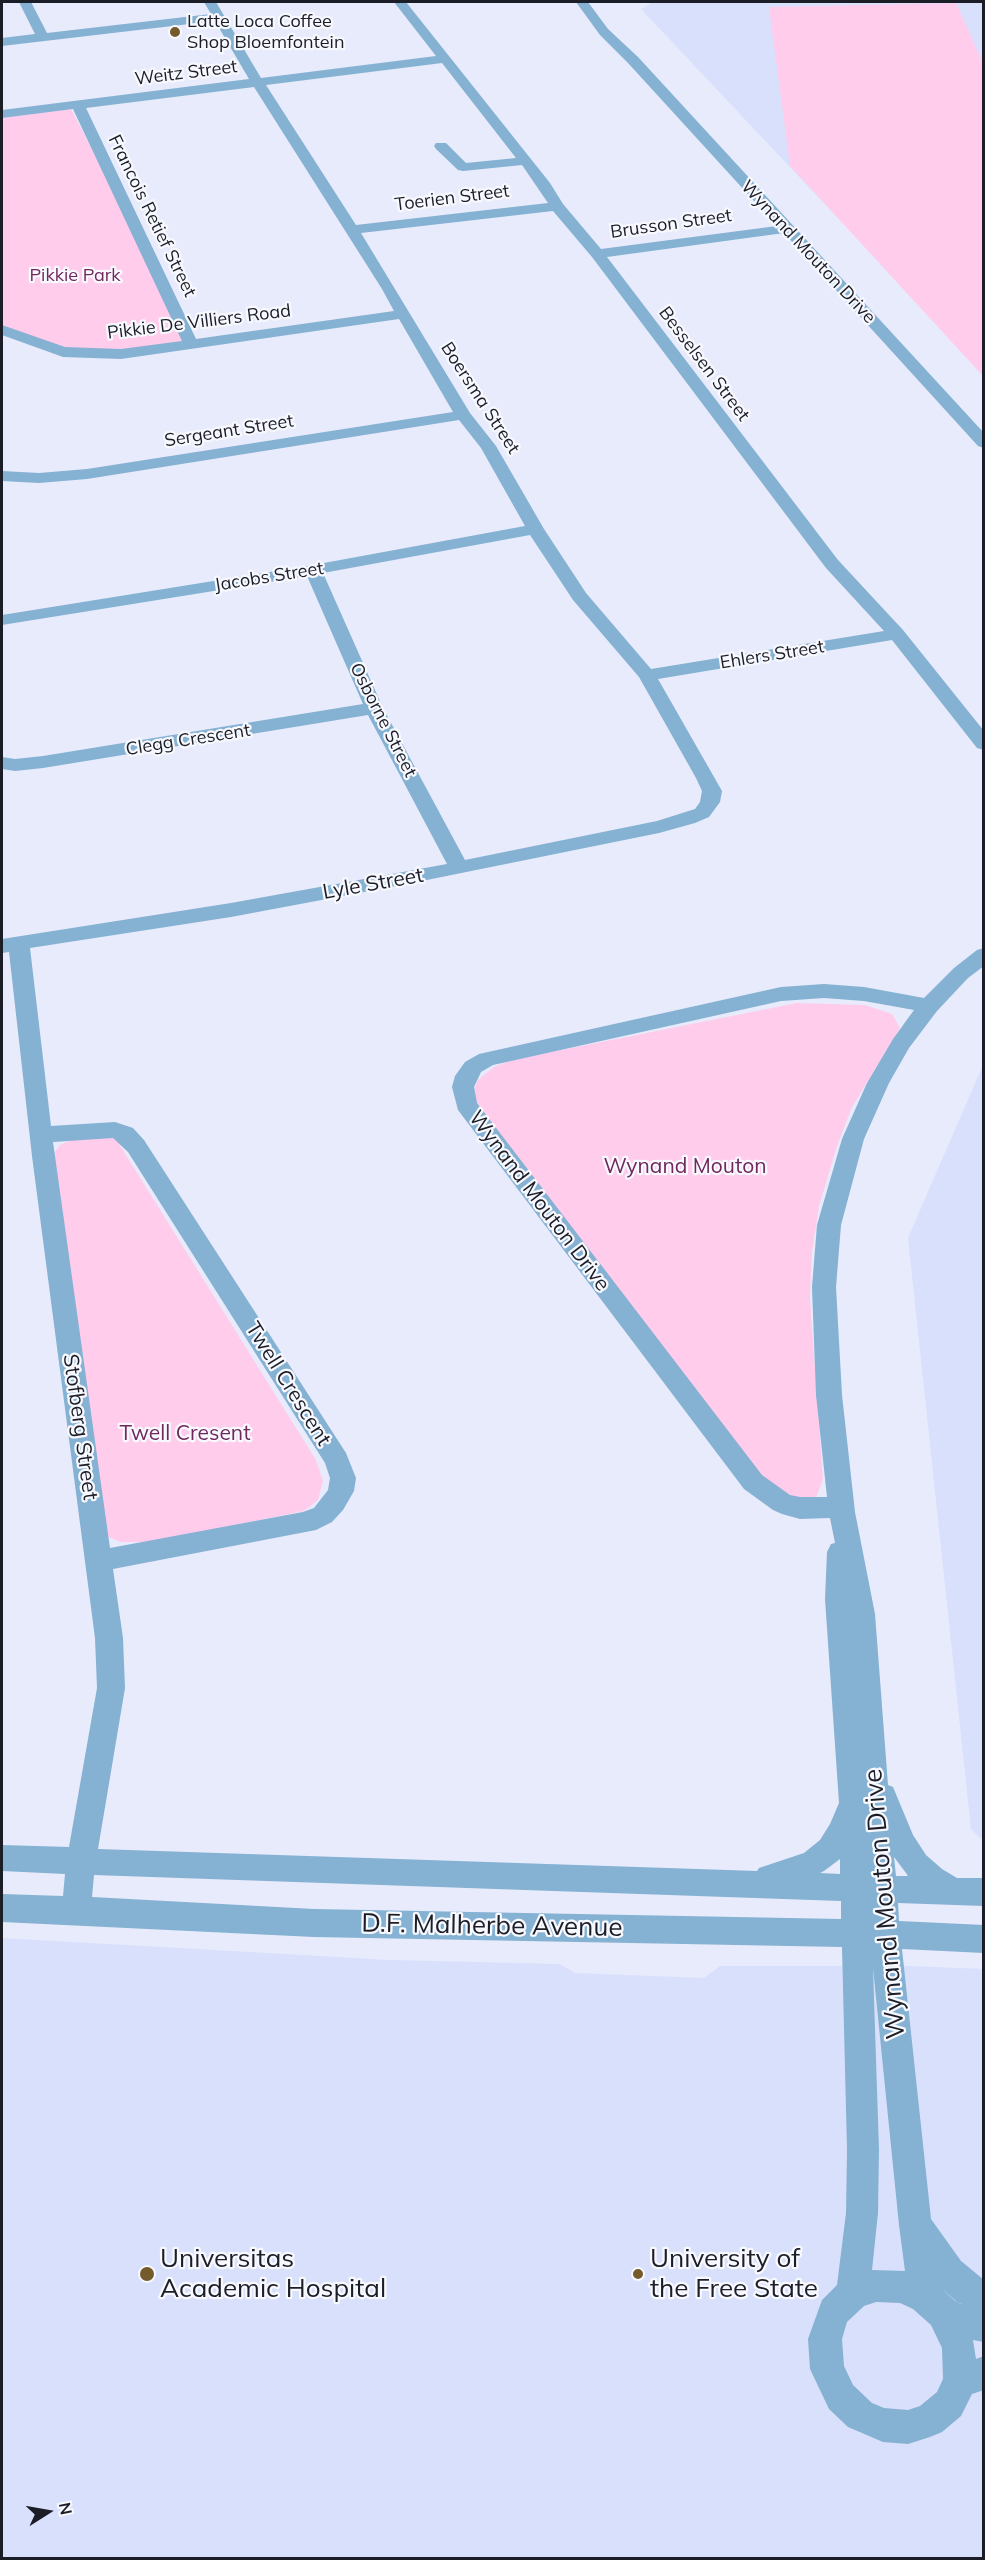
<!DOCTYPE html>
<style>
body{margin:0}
#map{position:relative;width:985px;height:2560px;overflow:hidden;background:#e7ebfc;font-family:Mulish,sans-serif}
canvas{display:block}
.frame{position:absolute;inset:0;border:3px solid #1b1d27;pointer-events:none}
.north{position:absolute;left:18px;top:2482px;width:60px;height:60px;-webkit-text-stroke:4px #f8f9ff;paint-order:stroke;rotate:79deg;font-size:16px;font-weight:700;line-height:24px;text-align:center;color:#1b1d27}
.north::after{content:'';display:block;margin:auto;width:21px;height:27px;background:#1b1d27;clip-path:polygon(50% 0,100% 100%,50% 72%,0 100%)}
</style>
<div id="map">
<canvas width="985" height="2560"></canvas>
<div class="frame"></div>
<div class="north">N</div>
</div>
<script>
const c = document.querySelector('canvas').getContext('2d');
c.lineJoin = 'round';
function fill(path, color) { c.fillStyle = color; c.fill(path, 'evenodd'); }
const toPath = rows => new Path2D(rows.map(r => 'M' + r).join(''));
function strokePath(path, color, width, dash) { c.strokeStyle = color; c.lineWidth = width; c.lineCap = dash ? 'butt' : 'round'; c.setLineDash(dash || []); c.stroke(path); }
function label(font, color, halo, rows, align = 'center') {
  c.font = font + ' Mulish,sans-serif'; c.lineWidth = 4.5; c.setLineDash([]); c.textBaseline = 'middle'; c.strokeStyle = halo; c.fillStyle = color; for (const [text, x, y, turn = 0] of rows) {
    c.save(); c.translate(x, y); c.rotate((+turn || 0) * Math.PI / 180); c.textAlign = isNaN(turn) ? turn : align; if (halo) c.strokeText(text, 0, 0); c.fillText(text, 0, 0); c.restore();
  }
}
fill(toPath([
 [653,2,983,2,983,372,641,9],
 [983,1065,983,1841,971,1829,908,1238],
 [2,1938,390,1960,560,1964,575,1973,704,1978,720,1966,911,1966,983,1969,983,2558,2,2558]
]), '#d9e0fc');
fill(toPath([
 [956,3,983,63,983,376,790,166,769,7],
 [71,109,145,251,188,344,70,353,2,328,2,118],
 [797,1003,865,1005,892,1014,900,1028,852,1107,837,1146,819,1206,812,1252,810,1299,823,1479,816,1498,770,1500,471,1097,478,1080,494,1067,511,1060],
 [80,1136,114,1136,316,1460,323,1481,318,1500,304,1511,150,1542,120,1542,100,1533,45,1166,60,1145]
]), '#ffccec');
fill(toPath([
 [19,2,31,2,47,33,211,14,204,2,216,2,261,78,436,56,394,2,406,2,550,183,563,204,601,249,777,226,628,63,600,35,576,2,588,2,608,29,638,57,984,433,984,448,978,446,784,233,607,257,838,560,903,630,984,731,984,750,977,748,892,640,658,679,722,791,720,802,709,817,695,823,659,833,412,883,231,917,30,948,51,1126,115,1122,133,1128,144,1140,346,1453,356,1478,354,1491,343,1510,332,1522,316,1530,113,1569,123,1638,125,1688,98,1849,757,1871,759,1868,804,1853,820,1840,830,1824,839,1803,825,1599,827,1552,831,1544,835,1543,830,1518,800,1519,782,1514,773,1510,744,1489,458,1110,452,1087,455,1076,465,1062,479,1054,781,987,824,984,864,987,924,998,954,968,977,950,984,948,984,966,968,978,937,1011,909,1048,889,1083,864,1139,841,1225,836,1287,842,1395,855,1512,875,1614,888,1785,893,1787,913,1835,926,1855,942,1869,957,1878,984,1878,984,1906,898,1903,899,1921,984,1925,984,1953,902,1949,931,2219,961,2261,984,2280,984,2342,973,2340,976,2359,984,2356,984,2390,972,2394,961,2416,942,2432,930,2437,908,2444,883,2442,848,2427,829,2409,810,2369,808,2339,822,2300,837,2285,846,2213,847,2150,842,1947,314,1937,2,1922,2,1894,63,1896,65,1874,2,1871,2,1845,69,1847,97,1688,95,1638,32,1156,9,952,2,953,2,939,231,903,447,864,368,715,43,768,15,771,2,769,2,757,15,759,43,756,363,704,307,576,2,625,2,615,313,565,525,526,481,448,459,420,87,479,39,483,2,481,2,471,39,473,87,469,453,412,399,319,121,359,63,357,2,335,2,325,65,347,121,349,182,341,73,109,2,118,2,110,249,79,215,21,2,46,2,38,35,34,19,2],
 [442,63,516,158,466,163,446,143,436,143,434,146,436,149,458,170,463,171,522,165,548,203,356,225,266,85,442,63],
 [254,87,382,289,394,311,196,339,86,108,254,87],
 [553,211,592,257,826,568,884,631,651,669,586,593,544,529,496,446,470,413,361,233,553,211],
 [530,535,573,600,639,677,696,778,702,791,700,802,695,809,657,821,465,860,383,708,323,573,530,535],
 [824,998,864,1001,914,1010,893,1039,867,1083,842,1139,817,1225,812,1287,816,1395,827,1497,800,1497,790,1495,762,1475,477,1103,474,1087,481,1072,493,1065,781,1001,824,998],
 [113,1138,128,1152,325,1463,330,1478,328,1490,314,1508,303,1512,110,1548,53,1142,113,1138],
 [894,1857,906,1873,908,1876,896,1876,894,1857],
 [840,1859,840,1874,820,1873,824,1871,840,1859],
 [94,1875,841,1901,841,1919,314,1909,92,1897,94,1875],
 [873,1968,899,2225,905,2271,872,2270,878,2213,879,2150,873,1968],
 [940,2287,958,2303,962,2304,960,2304,955,2301,940,2287],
 [876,2302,900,2303,913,2309,931,2325,942,2348,943,2379,937,2392,920,2406,908,2410,884,2408,872,2403,853,2385,844,2366,842,2339,847,2322,864,2306,876,2302]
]), '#85b1d2');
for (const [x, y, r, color] of [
 [175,32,6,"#755a2c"],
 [147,2274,8,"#755a2c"],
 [638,2274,6,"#755a2c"]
]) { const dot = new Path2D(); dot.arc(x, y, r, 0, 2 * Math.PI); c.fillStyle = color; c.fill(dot); strokePath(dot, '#f8f9ff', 2); }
label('18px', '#1b1d27', '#f8f9ff', [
 ["Latte Loca Coffee",187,22],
 ["Shop Bloemfontein",187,43]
], 'left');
label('18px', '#1b1d27', '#f8f9ff', [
 ["Weitz Street",186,73,-7],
 ["Toerien Street",452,198,-7],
 ["Francois Retief Street",152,216,64],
 ["Brusson Street",671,224,-8],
 ["Wynand Mouton Drive",808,252,47],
 ["Pikkie De Villiers Road",199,322,-7],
 ["Besselsen Street",704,364,53],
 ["Boersma Street",480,398,57],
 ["Sergeant Street",229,431,-9],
 ["Jacobs Street",269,577,-9],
 ["Ehlers Street",772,655,-9],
 ["Osborne Street",383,720,63],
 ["Clegg Crescent",188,740,-9]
]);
label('18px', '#70285c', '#f8f9ff', [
 ["Pikkie Park",75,276]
]);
label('21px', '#1b1d27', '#f8f9ff', [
 ["Lyle Street",373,884,-10],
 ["Wynand Mouton Drive",539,1201,53],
 ["Twell Crescent",288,1384,58],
 ["Stofberg Street",80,1427,82]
]);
label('21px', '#70285c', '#f8f9ff', [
 ["Wynand Mouton",685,1167],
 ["Twell Cresent",185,1434]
]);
label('26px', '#1b1d27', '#f8f9ff', [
 ["Wynand Mouton Drive",885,1904,-95],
 ["D.F. Malherbe Avenue",492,1926,1]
]);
label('26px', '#1b1d27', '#f8f9ff', [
 ["Universitas",160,2259],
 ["Academic Hospital",160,2289],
 ["University of",650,2259],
 ["the Free State",650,2289]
], 'left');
</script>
